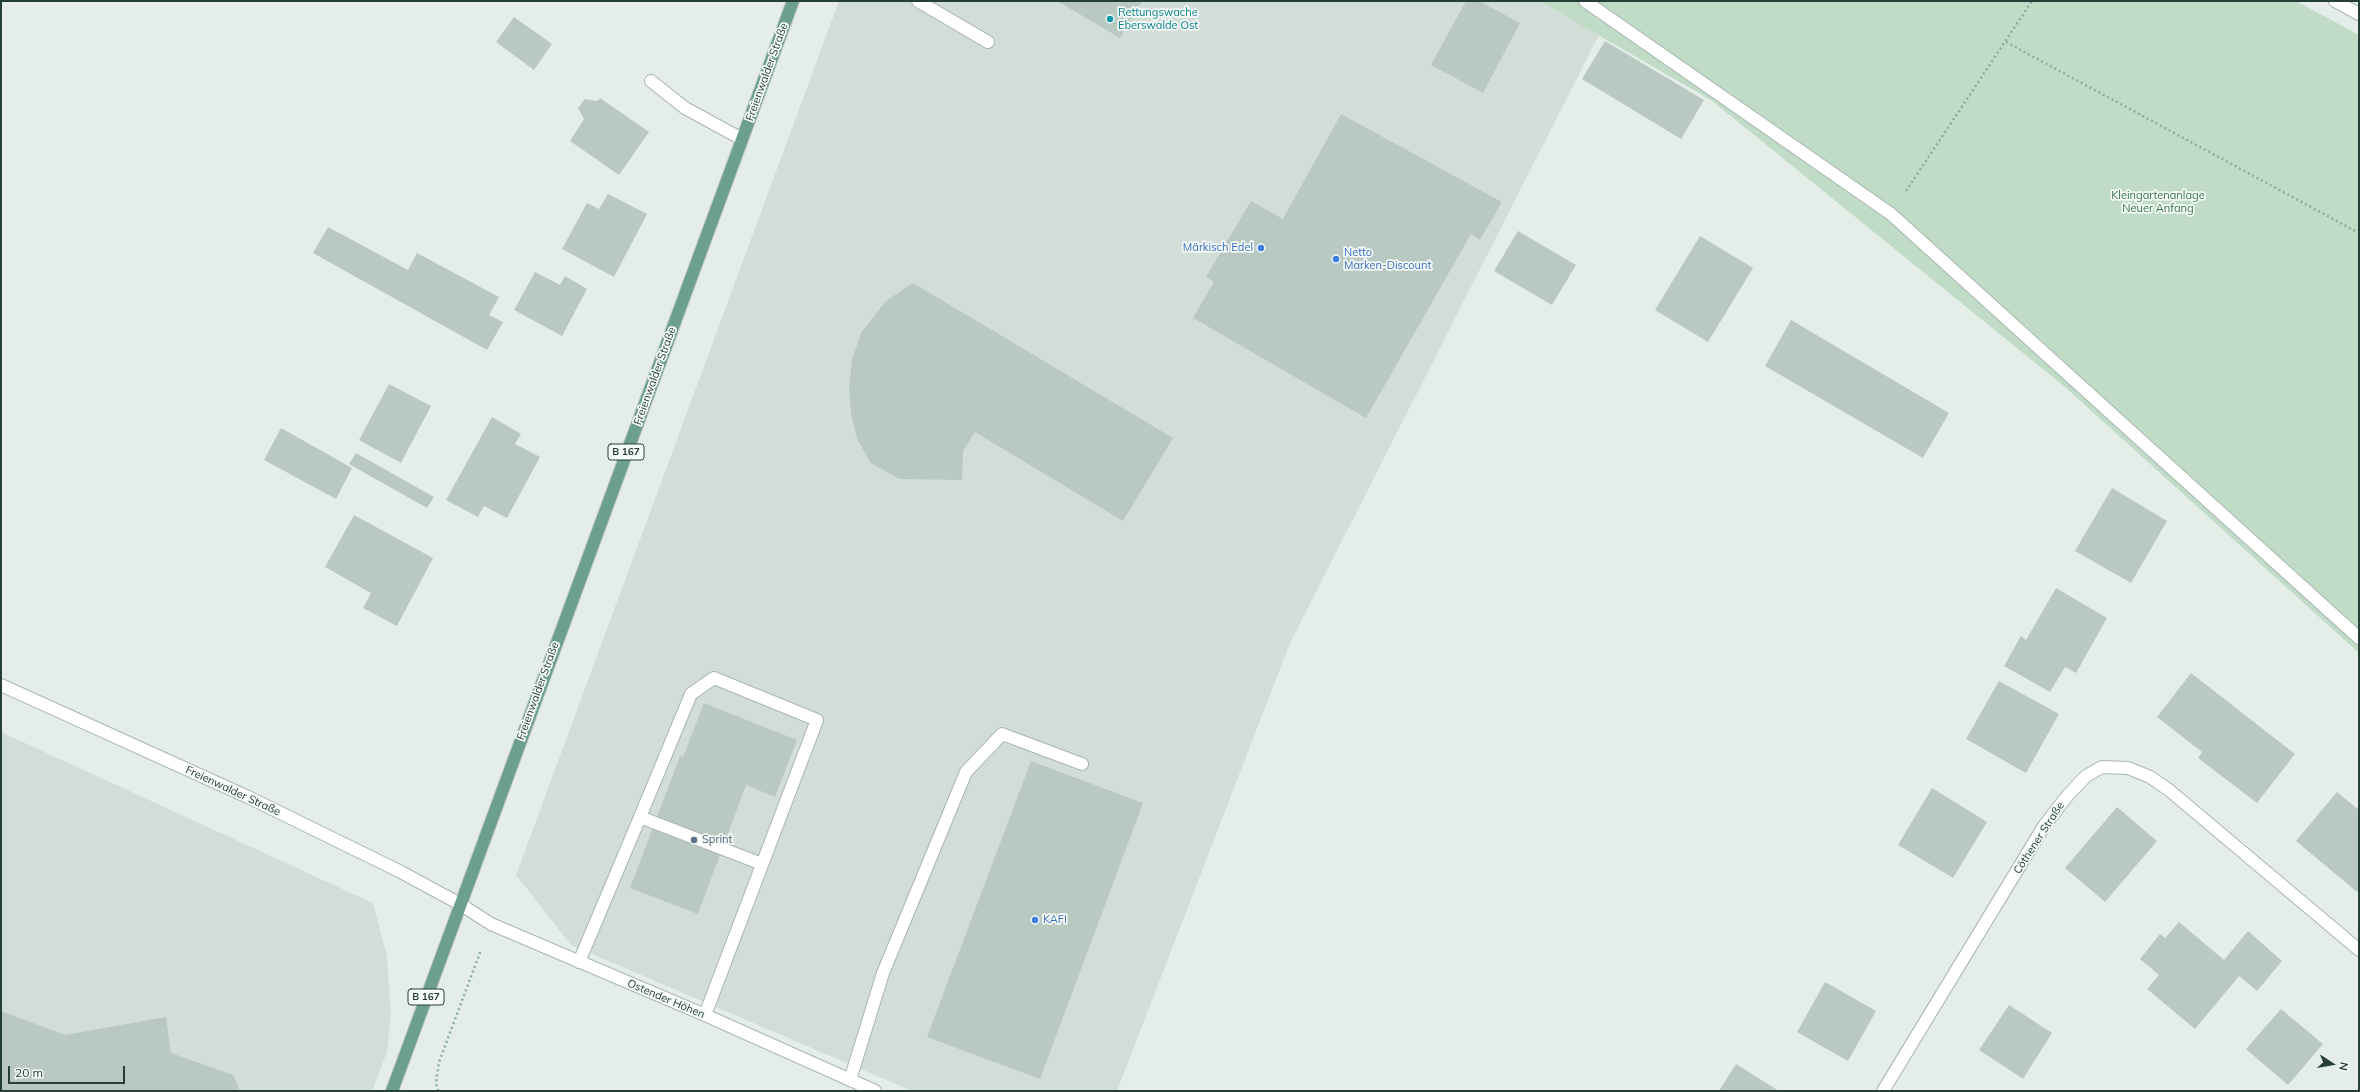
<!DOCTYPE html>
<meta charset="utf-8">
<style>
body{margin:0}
#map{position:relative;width:2360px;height:1092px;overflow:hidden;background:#e5ede9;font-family:Mulish,sans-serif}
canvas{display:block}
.frame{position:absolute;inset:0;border:2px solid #253e36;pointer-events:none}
.north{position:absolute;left:2312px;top:1044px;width:40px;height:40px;-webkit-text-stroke:3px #f5faf7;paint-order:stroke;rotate:102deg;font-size:11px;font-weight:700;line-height:16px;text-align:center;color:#253e36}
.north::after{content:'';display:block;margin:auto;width:14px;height:18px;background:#253e36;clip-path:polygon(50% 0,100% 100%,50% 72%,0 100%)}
.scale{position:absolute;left:8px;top:1066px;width:117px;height:18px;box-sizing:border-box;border:2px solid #253e36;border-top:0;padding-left:5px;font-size:12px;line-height:14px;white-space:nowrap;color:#253e36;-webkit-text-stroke:3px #f5faf7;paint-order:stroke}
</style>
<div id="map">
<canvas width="2360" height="1092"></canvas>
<div class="frame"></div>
<div class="north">N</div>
<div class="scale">20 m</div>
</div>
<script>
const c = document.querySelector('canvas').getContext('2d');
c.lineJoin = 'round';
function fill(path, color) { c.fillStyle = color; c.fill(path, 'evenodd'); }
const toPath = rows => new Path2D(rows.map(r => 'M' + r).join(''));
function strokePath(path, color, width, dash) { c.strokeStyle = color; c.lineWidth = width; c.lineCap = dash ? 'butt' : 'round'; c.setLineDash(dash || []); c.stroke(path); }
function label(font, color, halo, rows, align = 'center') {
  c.font = font + ' Mulish,sans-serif'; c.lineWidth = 3.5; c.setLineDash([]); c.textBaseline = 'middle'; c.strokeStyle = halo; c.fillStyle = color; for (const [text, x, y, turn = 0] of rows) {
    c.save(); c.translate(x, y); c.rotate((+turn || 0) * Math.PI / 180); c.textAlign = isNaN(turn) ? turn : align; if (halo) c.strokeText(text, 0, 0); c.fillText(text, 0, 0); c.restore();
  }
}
fill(toPath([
 [839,1,1538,1,1599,35,1290,643,1117,1091,912,1091,571,945,516,875],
 [1,732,373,903,387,956,391,1016,387,1052,372,1091,1,1091]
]), '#d3ddd8');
fill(toPath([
 [1539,1,2296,1,2359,35,2359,653,2065,387,1711,100]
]), '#c0dcc7');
fill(toPath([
 [1057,1,1142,1,1120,38],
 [1466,1,1479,1,1520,23,1483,93,1431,65],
 [514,17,552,44,534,70,496,42],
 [1605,41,1704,100,1681,139,1582,79],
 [600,98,649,132,619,175,570,141,584,119,578,108,585,99,597,101],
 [1341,114,1502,202,1480,240,1471,234,1366,418,1193,318,1214,282,1206,277,1251,201,1283,219],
 [608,194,647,214,614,277,562,249,587,203,599,209],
 [328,227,408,270,417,253,499,297,489,315,503,322,487,350,313,253],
 [1518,231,1576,265,1552,305,1494,271],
 [1700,236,1753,268,1708,342,1655,310],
 [535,272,560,285,565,276,587,289,562,336,514,310],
 [913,283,1173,438,1123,521,975,432,963,451,962,480,899,479,871,463,857,439,851,413,849,387,852,360,861,333,886,301],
 [1791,320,1949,413,1923,458,1765,366],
 [389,384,431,406,401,463,359,440],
 [492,417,521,434,515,444,540,457,507,518,484,506,478,517,446,500],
 [281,428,352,468,336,499,264,460],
 [356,453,434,497,427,508,349,464],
 [2112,488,2167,521,2131,583,2075,551],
 [354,515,433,558,397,626,363,608,371,593,325,567],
 [2056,588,2107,618,2076,673,2065,667,2050,692,2004,666,2021,636,2026,640],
 [2191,673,2295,754,2257,803,2198,758,2202,752,2157,717],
 [1999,681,2059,714,2026,773,1966,739],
 [704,703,797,740,775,797,746,785,698,914,630,888,680,756,683,757],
 [1031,761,1143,803,1040,1079,927,1037],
 [1932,788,1987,822,1953,878,1898,845],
 [2337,792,2359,810,2359,889,2357,892,2296,841],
 [2117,807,2157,841,2105,902,2065,868],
 [2179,922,2224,960,2248,931,2282,961,2257,991,2239,976,2195,1029,2147,989,2159,975,2140,959,2160,934,2165,938],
 [1825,982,1876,1011,1848,1061,1797,1032],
 [2009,1005,2052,1033,2023,1079,1979,1050],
 [2281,1009,2323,1044,2288,1085,2246,1049],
 [1,1011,65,1035,166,1017,171,1053,233,1075,240,1091,1,1091],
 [1736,1064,1779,1091,1719,1091]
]), '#bac8c2');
const service = toPath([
 [918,1,988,42],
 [1585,1,1891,214,2359,638],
 [651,81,685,108,742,139],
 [640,817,691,694,714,678,817,720,705,1015],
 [579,962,640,817,762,864],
 [850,1080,883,973,966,772,1002,734,1082,764]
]);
const minor = toPath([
 [2335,1,2359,14],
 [1,685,248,797,401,872,460,904,491,924,705,1015,875,1091],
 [1883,1091,2044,826,2068,795,2086,776,2102,767,2128,768,2150,777,2169,790,2359,950]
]);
const primary = toPath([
 [392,1091,793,1]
]);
strokePath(service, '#a8b5b0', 14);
strokePath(minor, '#a8b5b0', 14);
strokePath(primary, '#c2c9c7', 14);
strokePath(toPath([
 [2006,42,2359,233],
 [1906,191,2032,1],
 [438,1091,436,1083,439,1062,481,950]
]), '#88aea1', 2.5, [2, 3]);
strokePath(service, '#fff', 12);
strokePath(minor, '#fff', 12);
strokePath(primary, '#6d9f91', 12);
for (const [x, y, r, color] of [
 [1110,19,4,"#0f9aa8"],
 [1261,248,4,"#3f7fe0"],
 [1336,259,4,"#3f7fe0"],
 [694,840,4,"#5c6f8a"],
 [1035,920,4,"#3f7fe0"]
]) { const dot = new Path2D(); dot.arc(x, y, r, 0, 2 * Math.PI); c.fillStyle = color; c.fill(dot); strokePath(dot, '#f5faf7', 1.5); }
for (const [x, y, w] of [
 [626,452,36],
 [426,997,36]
]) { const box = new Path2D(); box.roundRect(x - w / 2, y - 8, w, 16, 3); c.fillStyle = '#f5faf7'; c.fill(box); strokePath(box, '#253e36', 1); }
label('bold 10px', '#253e36', null, [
 ["B 167",626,452],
 ["B 167",426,997]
]);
label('11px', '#0d838f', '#f5faf7', [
 ["Rettungswache",1118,13],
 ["Eberswalde Ost",1118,26]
], 'left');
label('11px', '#253e36', '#f5faf7', [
 ["Freienwalder Straße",767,72,-70],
 ["Freienwalder Straße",655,376,-70],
 ["Freienwalder Straße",538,691,-70],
 ["Freienwalder Straße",233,791,25],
 ["Cöthener Straße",2039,838,-57],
 ["Ostender Höhen",666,999,23]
]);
label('11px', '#327249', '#f5faf7', [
 ["Kleingartenanlage",2158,196],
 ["Neuer Anfang",2158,209]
]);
label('11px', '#366cbe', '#f5faf7', [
 ["Märkisch Edel",1253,248,"right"],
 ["Netto",1344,253],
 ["Marken-Discount",1344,266],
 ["KAFI",1043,920]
], 'left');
label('11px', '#4e5e75', '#f5faf7', [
 ["Sprint",702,840]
], 'left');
</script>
